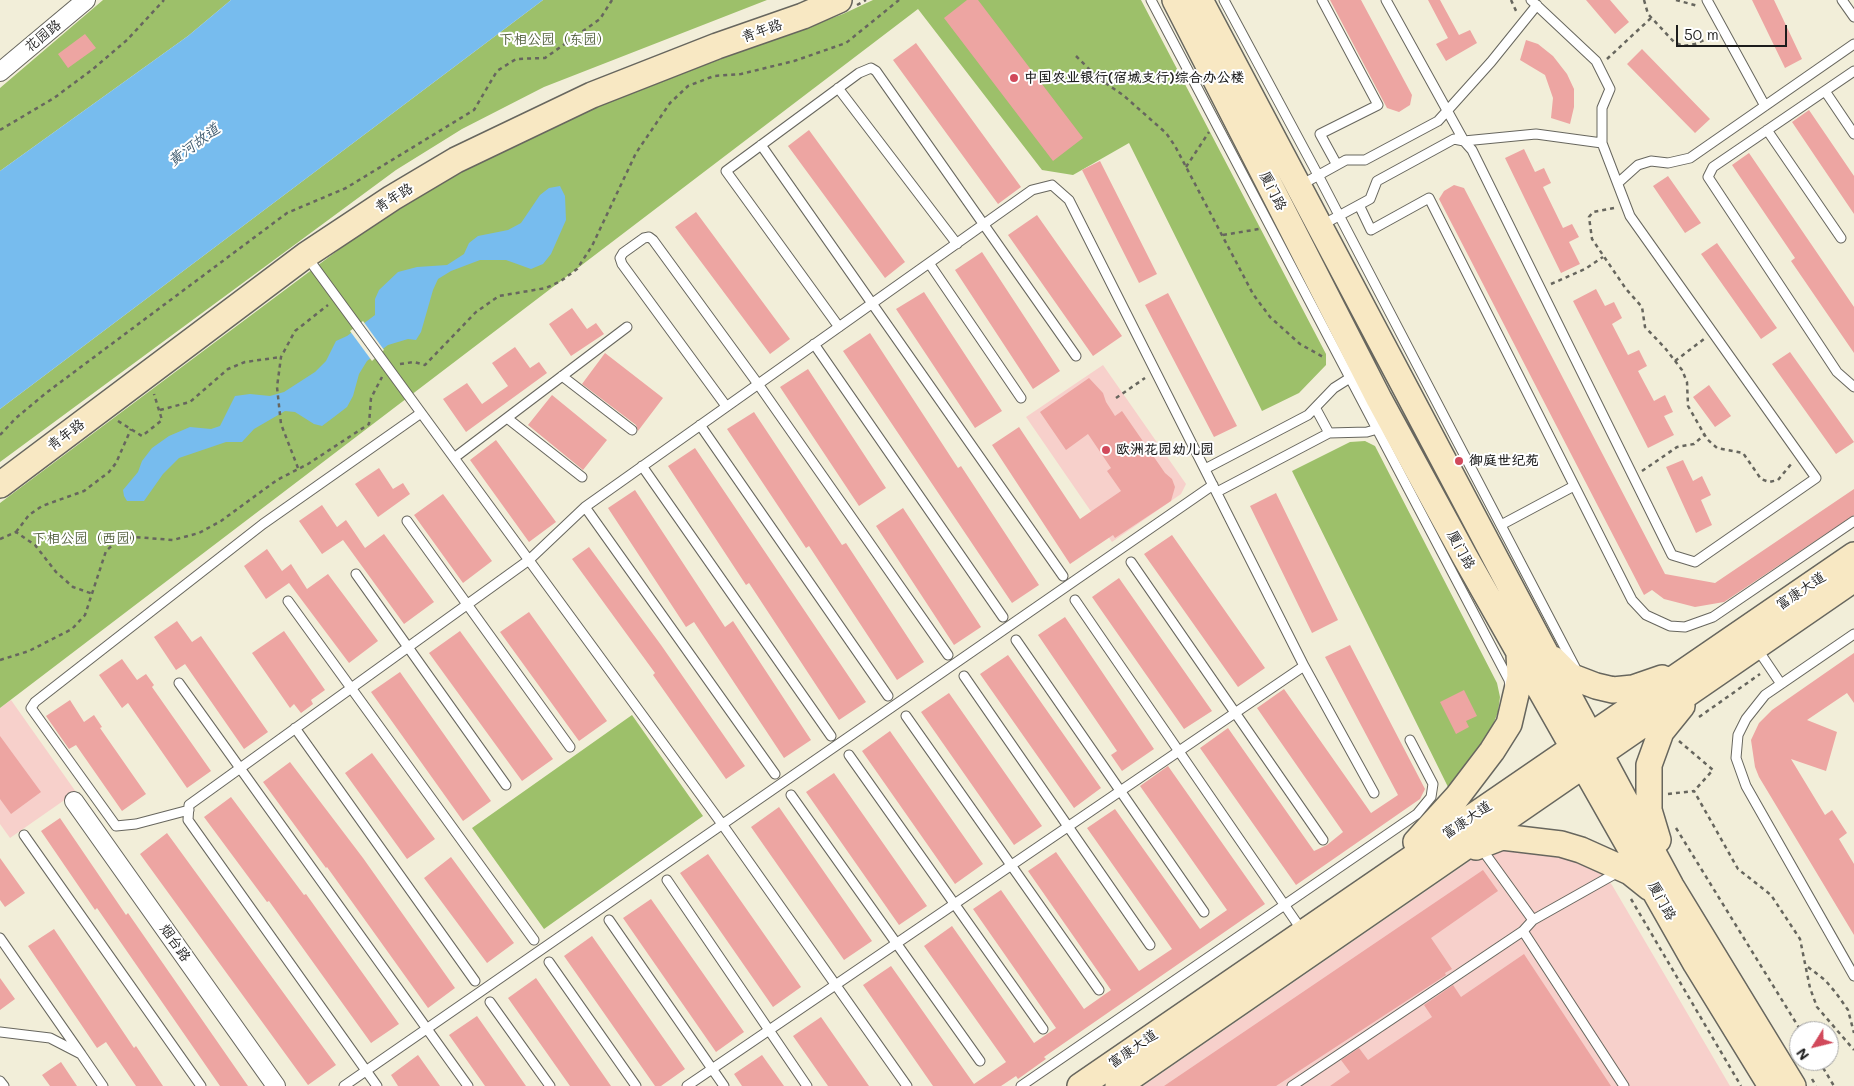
<!DOCTYPE html>
<meta charset="utf-8">
<style>
body{margin:0}
#map{position:relative;width:1854px;height:1086px;overflow:hidden;background:#f2eed9;font-family:Mali,sans-serif}
canvas{display:block}
.north{position:absolute;left:1789px;top:1021px;width:50px;height:50px;box-sizing:border-box;background:#fff;border:1px solid #a4a4a4;border-radius:50%;rotate:234deg;font-size:14px;font-weight:700;line-height:20px;text-align:center;color:#1c1c1c}
.north::after{content:'';display:block;margin:auto;width:18px;height:22px;background:#d1495b;clip-path:polygon(50% 0,100% 100%,50% 72%,0 100%)}
.scale{position:absolute;left:1676px;top:25px;width:111px;height:22px;box-sizing:border-box;border:2px solid #1c1c1c;border-top:0;padding-left:6px;font-size:15px;line-height:18px;white-space:nowrap;color:#1c1c1c;-webkit-text-stroke:4px #fff;paint-order:stroke}
</style>
<div id="map">
<canvas width="1854" height="1086"></canvas>
<div class="north">N</div>
<div class="scale">50 m</div>
</div>
<script>
const c = document.querySelector('canvas').getContext('2d');
c.lineJoin = 'round';
function fill(path, color) { c.fillStyle = color; c.fill(path, 'evenodd'); }
const toPath = rows => new Path2D(rows.map(r => 'M' + r).join(''));
function strokePath(path, color, width, dash) { c.strokeStyle = color; c.lineWidth = width; c.lineCap = dash ? 'butt' : 'round'; c.setLineDash(dash || []); c.stroke(path); }
function label(font, color, halo, rows, align = 'center') {
  c.font = font + ' Mali,"LXGW WenKai TC",sans-serif'; c.lineWidth = 4; c.setLineDash([]); c.textBaseline = 'middle'; c.strokeStyle = halo; c.fillStyle = color; for (const [text, x, y, turn = 0] of rows) {
    c.save(); c.translate(x, y); c.rotate((+turn || 0) * Math.PI / 180); c.textAlign = isNaN(turn) ? turn : align; if (halo) c.strokeText(text, 0, 0); c.fillText(text, 0, 0); c.restore();
  }
}
fill(toPath([
 [1103,365,1186,484,1181,494,1112,542,1026,417],
 [11,700,76,792,10,838,0,824,0,708],
 [1497,848,1551,853,1586,864,1601,872,1612,885,1730,1086,1143,1086,1477,856]
]), '#f7d0cb');
fill(toPath([
 [103,0,231,0,188,36,0,171,0,88],
 [543,0,767,0,544,87,462,129,396,170,0,462,0,409],
 [873,0,1141,0,1326,354,1326,365,1299,393,1262,411,1129,143,1073,175,1042,170,918,9,0,708,0,503,345,245,419,196,469,167,553,126,642,88,843,14],
 [1365,441,1375,446,1497,683,1500,697,1498,712,1486,743,1449,789,1292,471,1350,442],
 [632,715,703,816,544,929,472,828]
]), '#9dc06a');
fill(toPath([
 [231,0,543,0,0,409,0,171,188,36],
 [560,186,565,196,566,220,551,254,543,264,531,269,506,260,480,260,451,271,438,279,433,290,421,332,416,340,408,339,388,345,367,361,359,374,353,396,347,407,334,417,322,426,314,424,295,412,285,411,254,429,242,442,226,442,179,458,163,474,144,501,127,501,124,496,123,490,138,472,142,461,152,448,169,436,190,427,211,429,220,426,235,396,250,394,270,396,284,392,315,372,326,361,336,341,347,336,375,315,375,299,379,290,398,272,417,267,447,265,464,254,469,243,478,236,508,230,521,223,540,195,549,188]
]), '#77bcee');
fill(toPath([
 [363,321,384,350,372,361,350,331]
]), '#f2eed9');
fill(toPath([
 [967,0,978,0,1083,138,1053,161,944,18],
 [1330,0,1361,0,1412,95,1410,105,1399,112,1387,108],
 [1428,0,1440,0,1459,35,1470,30,1477,43,1446,61,1436,44,1448,38],
 [1586,0,1610,0,1629,22,1615,34],
 [1752,0,1774,0,1802,59,1785,68],
 [85,34,96,48,68,68,58,54],
 [1526,40,1538,44,1553,56,1567,74,1574,89,1574,107,1570,124,1551,118,1553,98,1545,75,1520,60],
 [916,43,1021,187,998,204,893,60],
 [1642,49,1710,119,1695,133,1627,64],
 [1809,110,1854,176,1854,214,1792,122],
 [809,130,905,262,885,278,788,146],
 [1524,149,1535,172,1544,168,1551,183,1543,187,1563,228,1572,224,1579,237,1569,242,1580,264,1561,273,1505,158],
 [1749,153,1854,307,1854,353,1791,261,1795,258,1732,165],
 [1100,161,1157,274,1139,283,1082,170],
 [1668,176,1701,223,1685,233,1653,186],
 [1454,185,1464,188,1665,574,1715,583,1854,489,1854,515,1724,602,1695,607,1664,599,1652,590,1644,595,1439,199,1444,191],
 [696,212,790,339,770,354,675,227],
 [1037,215,1122,336,1093,356,1008,235],
 [1717,243,1777,328,1761,339,1701,254],
 [982,252,1060,371,1033,389,955,270],
 [1596,289,1605,306,1614,302,1622,318,1612,324,1628,355,1639,350,1647,366,1638,371,1654,401,1665,395,1673,412,1664,416,1674,435,1648,448,1573,301],
 [924,292,1002,411,975,428,896,309],
 [1168,293,1237,426,1214,437,1145,305],
 [572,308,587,329,596,323,604,334,571,356,549,324],
 [870,333,958,468,961,466,1039,585,1012,603,843,351],
 [515,347,530,368,539,362,547,373,466,432,443,399,467,383,482,404,508,386,492,363],
 [1790,352,1854,442,1836,454,1772,364],
 [605,353,663,398,638,431,636,425,582,384],
 [808,369,886,488,859,506,780,387],
 [1089,378,1103,393,1106,402,1115,416,1122,411,1165,473,1172,479,1175,487,1171,501,1115,538,1113,535,1070,564,992,445,1019,427,1080,519,1121,491,1107,471,1111,468,1088,434,1066,450,1040,412],
 [1709,385,1731,416,1715,427,1693,397],
 [552,395,607,440,583,470,528,425],
 [754,412,842,545,846,543,924,662,897,680,809,546,806,548,727,429],
 [496,440,556,522,529,542,470,460],
 [695,448,866,702,839,720,749,583,746,585,668,466],
 [1683,460,1693,481,1702,476,1711,495,1701,500,1712,525,1696,533,1666,467],
 [379,468,393,489,403,483,410,494,378,517,355,484],
 [635,490,725,627,733,621,811,740,784,758,694,622,686,627,608,508],
 [1276,493,1338,620,1312,633,1250,506],
 [443,494,492,561,463,583,414,515],
 [322,505,337,527,346,520,365,548,384,534,434,602,404,624,343,540,322,554,299,521],
 [903,508,981,627,954,645,876,526],
 [1172,535,1265,668,1238,687,1144,554],
 [589,547,661,645,745,766,726,779,653,675,655,673,572,559],
 [267,549,282,571,291,564,307,589,328,574,378,641,349,663,289,583,266,599,244,566],
 [1119,578,1212,711,1184,729,1092,597],
 [529,612,607,721,579,741,500,632],
 [1065,617,1154,749,1122,771,1111,755,1117,751,1038,635],
 [177,621,192,642,201,636,268,732,244,749,185,664,176,670,154,637],
 [284,631,325,690,311,700,313,704,301,713,294,704,290,708,252,653],
 [460,631,553,759,522,781,429,653],
 [1350,645,1425,789,1420,799,1296,885,1200,748,1228,728,1314,851,1327,845,1343,832,1257,708,1284,689,1371,813,1398,795,1325,657],
 [1854,653,1854,703,1847,693,1807,720,1837,732,1826,771,1791,759,1825,815,1832,810,1847,833,1839,839,1854,864,1854,935,1759,777,1755,767,1751,740,1759,723,1772,710],
 [1008,655,1101,788,1074,808,980,674],
 [122,659,137,680,146,674,154,685,152,687,211,771,187,788,128,703,122,708,99,675],
 [400,672,491,801,463,821,371,692],
 [1464,690,1477,716,1466,721,1469,727,1456,734,1440,702],
 [949,693,1042,826,1014,845,921,712],
 [70,700,84,722,94,715,102,727,100,728,146,794,122,811,76,745,69,749,46,716],
 [890,731,983,864,955,884,862,751],
 [0,736,41,792,11,814,0,799],
 [372,753,435,839,407,859,345,773],
 [290,762,363,858,455,988,428,1008,327,867,326,868,263,782],
 [1168,766,1265,904,1044,1057,1046,1059,1018,1079,1016,1076,1001,1086,933,1086,863,985,891,966,974,1084,1006,1062,924,946,952,926,1034,1043,1056,1028,973,909,1001,890,1084,1009,1111,990,1028,871,1056,852,1139,971,1172,949,1087,828,1115,809,1200,929,1227,910,1140,786],
 [834,773,927,906,899,925,806,792],
 [231,797,304,895,306,894,399,1024,371,1043,269,901,267,902,204,817],
 [779,807,872,941,844,960,751,827],
 [60,818,126,915,128,913,248,1086,220,1086,97,908,95,910,41,831],
 [167,833,336,1065,308,1085,140,854],
 [708,854,801,987,773,1007,680,873],
 [451,857,514,943,487,963,424,878],
 [0,858,25,893,5,907,0,900],
 [1483,870,1498,891,1431,938,1452,969,1445,973,1446,975,1276,1086,1164,1086],
 [651,899,744,1032,716,1052,623,918],
 [54,929,134,1048,136,1046,163,1086,136,1086,106,1042,97,1048,28,946],
 [592,936,685,1069,661,1086,655,1086,564,956],
 [1524,954,1611,1086,1330,1086,1350,1072,1341,1060,1359,1048,1368,1060,1432,1017,1424,1005,1453,985,1461,997],
 [0,978,15,999,0,1010],
 [536,978,611,1086,570,1086,508,998],
 [477,1016,526,1086,485,1086,449,1035],
 [821,1017,869,1086,828,1086,793,1036],
 [418,1055,440,1086,398,1086,391,1075],
 [762,1055,784,1086,742,1086,734,1074],
 [61,1062,77,1086,50,1086,42,1075]
]), '#eda5a2');
const lane = toPath([
 [1151,0,1509,680,1510,686],
 [1224,0,1318,175,1575,667],
 [1322,0,1378,105,1320,134,1337,165],
 [1386,0,1464,141,1536,134,1602,143],
 [1707,0,1765,106],
 [1842,0,1854,17],
 [1854,71,1713,167,1708,177,1837,372,1854,387],
 [838,88,957,244],
 [1825,91,1854,134],
 [1767,130,1841,238],
 [761,145,1063,576],
 [1618,183,1638,165,1651,161,1668,163,1690,158,1854,44],
 [1299,186,1346,160,1365,160,1438,121,1491,62,1537,5],
 [1359,205,1371,230,1429,198,1632,600,1646,615,1670,626,1685,627,1713,617,1854,521],
 [1322,225,1370,199,1377,181,1454,139,1464,141,1472,150,1672,555,1695,562,1816,478,1630,216,1602,143,1602,108,1610,89,1596,61,1531,0],
 [307,257,722,824,907,1086],
 [929,263,1021,398],
 [839,327,726,171,859,73,871,68,876,71,1076,356],
 [814,344,1003,617],
 [562,376,632,430],
 [726,406,622,264,620,258,623,253,644,238,649,237,653,240,758,384,948,655],
 [1316,409,1329,433],
 [507,418,582,477],
 [700,425,888,696],
 [454,458,627,327],
 [642,466,831,736],
 [1205,469,1308,415,1334,388,1353,376],
 [1217,492,1329,433,1367,432,1381,428],
 [585,507,775,774],
 [407,521,570,747],
 [1501,525,1574,486],
 [1131,562,1323,840],
 [356,574,506,785],
 [1075,600,1303,932],
 [288,601,534,940],
 [1854,634,1765,695,1746,719,1738,735,1736,758,1746,786,1854,976],
 [1016,640,1204,912],
 [1756,647,1781,684],
 [1304,666,1374,793],
 [964,676,1150,945],
 [179,683,468,1086],
 [906,716,1099,990],
 [295,728,475,981],
 [849,755,1043,1029],
 [791,795,980,1061],
 [189,810,136,824,116,826,31,708,35,702,263,524,421,413],
 [24,835,201,1086],
 [1481,848,1533,920,1523,931],
 [667,880,807,1086],
 [609,920,724,1086],
 [1533,920,1620,871],
 [0,938,81,1054],
 [549,962,636,1086],
 [490,1002,550,1086],
 [0,1032,50,1038,81,1054,103,1086],
 [0,1081,4,1086],
 [344,1086,1213,485],
 [377,1086,188,820,189,805,529,560,585,507,1032,190,1052,185,1069,200,1304,666,687,1086],
 [1021,1086,1417,814,1431,797,1433,784,1410,740],
 [1292,1086,1523,931,1624,1086]
]);
const street = toPath([
 [0,72,86,0],
 [74,801,276,1086]
]);
const secondary = toPath([
 [1175,0,1379,399,1465,557,1696,964,1771,1086],
 [1200,0,1543,648,1671,886,1793,1086],
 [0,485,306,255,392,198,456,160,592,95,717,46,803,16,839,0],
 [1553,659,1570,676,1596,686,1613,690,1633,688,1662,678],
 [1658,840,1649,810,1649,765,1661,732,1682,706],
 [1416,842,1457,797,1492,751,1509,724,1520,677,1519,653],
 [1476,847,1502,837,1561,844,1581,850,1630,872,1650,888],
 [1080,1086,1854,555],
 [1118,1086,1854,579]
]);
strokePath(lane, '#67665e', 11);
strokePath(street, '#67665e', 20);
strokePath(secondary, '#67665e', 28);
strokePath(toPath([
 [1511,0,1517,13],
 [1644,0,1648,14,1674,42,1683,46,1695,44,1713,36],
 [1676,0,1698,6],
 [857,5,866,0],
 [1076,56,1098,78,1123,95,1166,133,1175,146,1253,294,1270,317,1300,344,1325,358],
 [1607,59,1651,18],
 [0,130,54,98,93,69,127,40,164,0],
 [1186,167,1209,132],
 [1614,208,1593,212,1589,217,1592,239,1626,289,1642,307,1645,327,1665,348,1682,370,1687,382,1688,406,1707,439,1717,448,1743,453,1761,479,1769,482,1778,480,1792,463],
 [1223,235,1259,229],
 [1551,284,1585,269,1603,257],
 [1675,361,1704,339],
 [400,364,414,362,425,365,476,312,499,296,546,288,561,281,577,269,592,246,636,153,670,103,688,86,714,76,741,74,794,61,846,43,899,0],
 [1116,398,1145,378],
 [160,410,190,402,228,369,245,362,281,357],
 [118,421,142,436,162,420,154,394],
 [0,435,16,418,46,393,287,213,346,188,474,110,497,71,516,59,545,58,600,19,612,0],
 [298,468,281,424,277,387,281,357,295,331,328,305],
 [1642,471,1677,447,1694,444,1704,435],
 [16,532,29,515,42,506,84,491,109,472,116,463,131,429],
 [0,539,16,532,35,545,56,572,73,587,93,594],
 [0,660,29,651,72,629,85,615,106,551,117,541,134,537,173,540,199,533,221,521,277,480,308,464,369,424,371,398,382,377],
 [1699,717,1760,674],
 [1679,741,1713,770,1694,791],
 [1668,794,1694,791,1738,869,1771,895,1800,939,1810,988,1817,1007,1854,1050],
 [1676,828,1801,1031],
 [1631,899,1741,1086],
 [1808,967,1825,980,1836,993,1848,1010,1854,1033],
 [1819,1061,1834,1086],
 [1812,1079,1816,1086]
]), '#67665e', 2.5, [4, 4]);
strokePath(lane, '#fff', 9);
strokePath(street, '#fff', 18);
strokePath(secondary, '#f8e8c3', 25);
for (const [x, y, r, color] of [
 [1014,78,5,"#d1495b"],
 [1106,450,5,"#d1495b"],
 [1459,461,5,"#d1495b"]
]) { const dot = new Path2D(); dot.arc(x, y, r, 0, 2 * Math.PI); c.fillStyle = color; c.fill(dot); strokePath(dot, '#fff', 2); }
label('14px', '#1c1c1c', '#fff', [
 ["青年路",762,31,-19],
 ["花园路",43,36,-39],
 ["厦门路",1273,191,63],
 ["青年路",394,198,-32],
 ["青年路",66,435,-37],
 ["厦门路",1461,550,61],
 ["富康大道",1801,591,-34],
 ["富康大道",1467,820,-34],
 ["厦门路",1662,901,61],
 ["烟台路",175,943,55],
 ["富康大道",1133,1049,-35]
]);
label('14px', '#505e3b', '#fff', [
 ["下相公园（东园）",555,40],
 ["下相公园（西园）",88,539]
]);
label('bold 14px', '#1c1c1c', '#fff', [
 ["中国农业银行(宿城支行)综合办公楼",1024,78],
 ["欧洲花园幼儿园",1116,450],
 ["御庭世纪苑",1469,461]
], 'left');
label('italic 15px', '#405c70', '#fff', [
 ["黄河故道",194,145,-37]
]);
</script>
